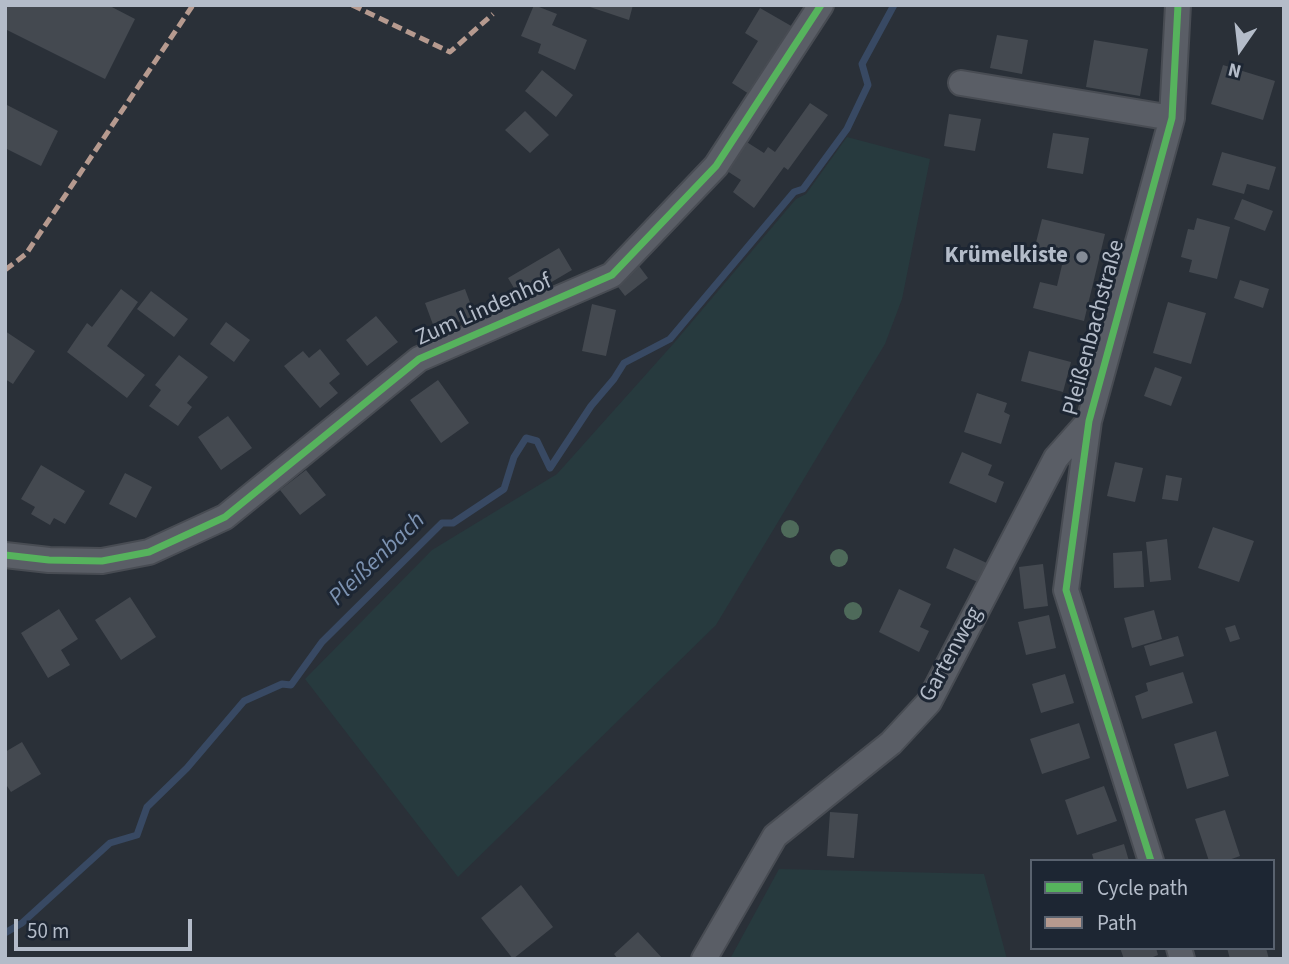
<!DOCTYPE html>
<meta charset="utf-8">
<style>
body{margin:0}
#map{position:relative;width:1289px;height:964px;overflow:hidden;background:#2a3038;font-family:"Source Sans 3",sans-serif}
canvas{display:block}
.frame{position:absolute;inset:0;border:7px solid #b4bcc9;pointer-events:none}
.legend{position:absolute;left:1030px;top:859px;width:245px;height:91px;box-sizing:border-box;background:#1d2633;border:2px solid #59626f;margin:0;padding:9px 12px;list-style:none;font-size:21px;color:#b4bcc9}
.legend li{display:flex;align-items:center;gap:14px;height:35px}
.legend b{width:35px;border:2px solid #59626f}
.north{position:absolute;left:1205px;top:14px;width:70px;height:70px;-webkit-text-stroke:5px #1d2633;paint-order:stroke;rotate:194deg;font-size:19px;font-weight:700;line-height:28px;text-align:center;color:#b4bcc9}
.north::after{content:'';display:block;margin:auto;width:24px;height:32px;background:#b4bcc9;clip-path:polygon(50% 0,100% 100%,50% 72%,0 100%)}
.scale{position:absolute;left:14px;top:919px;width:178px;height:32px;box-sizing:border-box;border:4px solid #b4bcc9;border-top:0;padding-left:9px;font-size:21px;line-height:24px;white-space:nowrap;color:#b4bcc9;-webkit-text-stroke:5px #1d2633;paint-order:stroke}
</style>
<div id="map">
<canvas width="1289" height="964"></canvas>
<div class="frame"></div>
<ul class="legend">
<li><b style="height:9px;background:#56b35d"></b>Cycle path</li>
<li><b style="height:9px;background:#b69a8f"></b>Path</li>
</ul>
<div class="north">N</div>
<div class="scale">50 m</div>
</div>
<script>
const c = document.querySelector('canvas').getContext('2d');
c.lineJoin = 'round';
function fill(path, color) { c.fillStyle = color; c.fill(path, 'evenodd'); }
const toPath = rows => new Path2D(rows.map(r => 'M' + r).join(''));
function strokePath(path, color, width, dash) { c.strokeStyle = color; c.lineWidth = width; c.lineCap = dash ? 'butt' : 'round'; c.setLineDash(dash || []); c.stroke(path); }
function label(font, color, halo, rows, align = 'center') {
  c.font = font + ' "Source Sans 3",sans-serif'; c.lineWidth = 6; c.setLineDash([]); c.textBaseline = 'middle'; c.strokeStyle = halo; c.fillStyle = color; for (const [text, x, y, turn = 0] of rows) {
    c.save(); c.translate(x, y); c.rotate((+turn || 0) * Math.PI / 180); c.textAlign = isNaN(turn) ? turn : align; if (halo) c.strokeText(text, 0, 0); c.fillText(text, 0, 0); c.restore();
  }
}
fill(toPath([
 [847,137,930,159,902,299,885,344,716,625,458,877,305,679,432,550,557,474,674,343,796,199,806,194],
 [779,869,984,874,1007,959,730,959]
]), '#273a3e');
strokePath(toPath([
 [5,933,22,923,110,843,137,835,147,807,187,768,244,701,282,684,291,685,322,642,442,523,453,523,504,489,514,457,526,438,537,441,550,468,591,406,614,379,624,363,670,339,794,192,803,189,847,129,868,85,862,64,894,5]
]), '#384963', 7);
fill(toPath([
 [5,5,108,5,135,19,105,79,5,29],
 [534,5,557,14,552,25,587,40,575,70,538,53,541,44,521,36],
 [584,5,633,5,629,20],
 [760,8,793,27,749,94,732,83,758,41,745,33],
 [997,35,1028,40,1022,74,990,68],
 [1094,40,1148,49,1140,96,1086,87],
 [1223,65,1275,81,1263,120,1211,104],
 [542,70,573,95,556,117,525,91],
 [810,103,828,115,788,170,784,167,754,208,733,192,741,180,724,169,742,139,764,153,768,147,775,152],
 [5,104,58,131,41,166,5,148],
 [525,111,549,135,530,153,505,130],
 [949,114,981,119,975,151,944,146],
 [1053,133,1089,138,1083,174,1047,168],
 [1222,152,1276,167,1269,190,1247,184,1244,194,1212,185],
 [1242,199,1273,211,1265,231,1234,219],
 [1197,218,1230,227,1217,279,1189,272,1192,260,1181,257,1188,229,1194,230],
 [1042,219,1105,234,1084,321,1033,308,1040,282,1057,286,1062,265,1032,258],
 [559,248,572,270,521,300,508,278],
 [636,262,648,278,625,296,612,279],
 [1240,280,1269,289,1263,308,1234,298],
 [121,289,138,302,107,346,145,375,127,398,67,352,87,323,92,327],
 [465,289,475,316,435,330,425,303],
 [151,291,188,319,174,337,137,309],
 [1168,302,1206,313,1191,364,1153,353],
 [592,304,616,310,606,356,582,351],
 [376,316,398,342,367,366,346,340],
 [226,322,250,340,234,362,210,344],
 [5,331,35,351,13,384,5,379],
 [320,349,340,374,329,383,338,393,320,408,284,366,303,351,309,358],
 [1029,351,1071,362,1063,392,1021,381],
 [179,355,208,377,187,403,192,407,178,426,149,406,161,390,155,385],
 [1155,367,1182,377,1171,406,1144,396],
 [438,380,469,423,441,443,410,400],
 [977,393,1007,403,1004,412,1010,415,1001,444,964,432],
 [228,416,252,448,221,470,198,437],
 [962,452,992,465,988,475,1004,482,996,503,949,483],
 [1115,462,1143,468,1135,502,1107,496],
 [41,465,85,491,65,524,54,518,50,525,31,514,35,507,21,499],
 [306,470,326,495,300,515,280,490],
 [125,473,152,487,136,518,109,504],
 [1166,475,1182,478,1178,501,1162,499],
 [1213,527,1254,541,1239,582,1198,568],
 [1167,539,1171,580,1150,582,1146,542],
 [954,548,989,564,980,583,946,568],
 [1142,551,1144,587,1114,588,1113,553],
 [1043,564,1048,606,1024,609,1019,567],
 [899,589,931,604,920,627,929,631,919,652,879,632],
 [130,597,156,637,121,660,95,620],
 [59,609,78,639,61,650,70,665,48,678,21,633],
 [1154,610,1162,639,1132,648,1124,618],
 [1049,615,1056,648,1026,655,1018,622],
 [1235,625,1240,639,1230,642,1225,628],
 [1178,636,1184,656,1150,666,1144,646],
 [1183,672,1193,703,1142,719,1135,696,1148,691,1146,683],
 [1065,674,1074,703,1041,713,1032,684],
 [1079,723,1090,758,1042,774,1030,739],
 [1216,731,1229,776,1187,789,1174,744],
 [22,742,41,774,11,792,5,783,5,752],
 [1104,786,1117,821,1077,835,1065,800],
 [1225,810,1240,856,1226,861,1209,861,1195,819],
 [830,812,858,814,854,858,827,856],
 [1124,844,1129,861,1094,861,1092,854],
 [521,885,553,927,513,959,481,918],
 [638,932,663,959,618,959,614,954],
 [1120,948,1156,948,1158,955,1148,959,1124,959],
 [1227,948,1266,948,1269,959,1230,959]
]), '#444950');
const minor = toPath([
 [961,83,1172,118],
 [5,555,49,560,102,561,149,552,225,517,419,359,612,275,716,166,821,5],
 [1151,861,1066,590,1089,421,1172,118,1178,5],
 [1179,948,1182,959],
 [704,959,775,836,891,743,929,702,1056,458,1089,421]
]);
strokePath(minor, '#484c53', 28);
strokePath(minor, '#5a5e66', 24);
strokePath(toPath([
 [352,5,450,52,493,14],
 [5,270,26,254,193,5]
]), '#b69a8f', 5, [10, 5]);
strokePath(toPath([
 [5,555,49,560,102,561,149,552,225,517,419,359,612,275,716,166,821,5],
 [1151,861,1066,590,1089,421,1172,118,1178,5]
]), '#56b35d', 7);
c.fillStyle = '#4e6a5a';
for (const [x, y] of [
 [790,529],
 [839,558],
 [853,611]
]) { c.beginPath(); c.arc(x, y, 9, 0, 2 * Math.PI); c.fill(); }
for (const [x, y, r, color] of [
 [1082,257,7,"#848b96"]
]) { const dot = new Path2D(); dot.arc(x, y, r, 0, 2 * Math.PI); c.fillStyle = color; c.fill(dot); strokePath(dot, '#1d2633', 2.5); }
label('bold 23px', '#b4bcc9', '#1d2633', [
 ["Krümelkiste",1068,257]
], 'right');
label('23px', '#b4bcc9', '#1d2633', [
 ["Zum Lindenhof",484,311,-24],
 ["Pleißenbachstraße",1095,328,-75],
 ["Gartenweg",952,655,-61]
]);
label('italic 24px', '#7c92b1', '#1d2633', [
 ["Pleißenbach",378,560,-44]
]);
</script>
